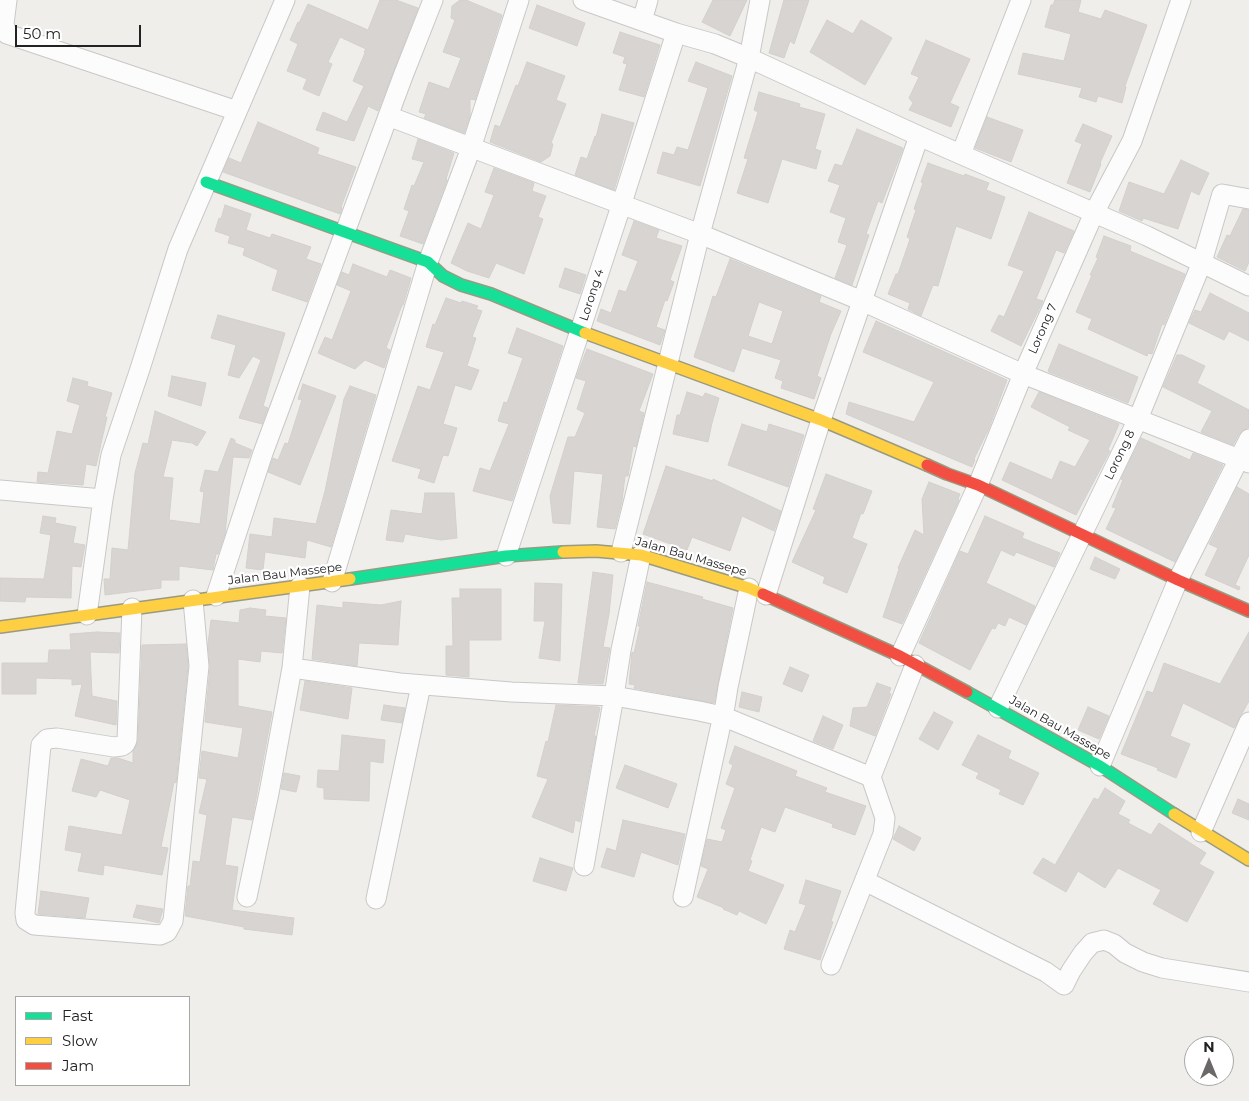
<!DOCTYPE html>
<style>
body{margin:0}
#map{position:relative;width:1249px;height:1101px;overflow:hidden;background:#f0eeeb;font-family:Montserrat,sans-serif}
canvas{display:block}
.legend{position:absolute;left:15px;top:996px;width:175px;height:90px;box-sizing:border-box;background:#fff;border:1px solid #a7a7a7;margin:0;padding:6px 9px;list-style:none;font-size:15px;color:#222}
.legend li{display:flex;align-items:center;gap:10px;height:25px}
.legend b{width:25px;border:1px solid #a7a7a7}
.north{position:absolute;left:1184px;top:1036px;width:50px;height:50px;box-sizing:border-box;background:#fff;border:1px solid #a7a7a7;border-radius:50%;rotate:0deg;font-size:14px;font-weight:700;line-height:20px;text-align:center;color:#222}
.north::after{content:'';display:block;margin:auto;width:18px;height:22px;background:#6a6968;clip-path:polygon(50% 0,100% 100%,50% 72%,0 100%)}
.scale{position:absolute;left:15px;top:25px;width:126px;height:22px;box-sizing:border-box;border:2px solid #222;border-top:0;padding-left:6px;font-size:15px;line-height:18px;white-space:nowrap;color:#222;-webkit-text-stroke:4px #fff;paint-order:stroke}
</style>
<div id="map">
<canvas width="1249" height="1101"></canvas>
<ul class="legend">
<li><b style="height:6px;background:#16e098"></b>Fast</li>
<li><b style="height:6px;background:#ffcf43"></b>Slow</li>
<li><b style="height:6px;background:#f24e42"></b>Jam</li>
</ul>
<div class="north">N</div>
<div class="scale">50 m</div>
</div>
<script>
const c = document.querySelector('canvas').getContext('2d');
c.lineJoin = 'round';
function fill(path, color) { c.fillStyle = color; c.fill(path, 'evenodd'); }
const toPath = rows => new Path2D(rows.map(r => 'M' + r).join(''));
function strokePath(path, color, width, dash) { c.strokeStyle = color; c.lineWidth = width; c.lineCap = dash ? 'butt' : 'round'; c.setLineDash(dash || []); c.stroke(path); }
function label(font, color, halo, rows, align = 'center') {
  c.font = font + ' Montserrat,sans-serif'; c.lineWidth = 4.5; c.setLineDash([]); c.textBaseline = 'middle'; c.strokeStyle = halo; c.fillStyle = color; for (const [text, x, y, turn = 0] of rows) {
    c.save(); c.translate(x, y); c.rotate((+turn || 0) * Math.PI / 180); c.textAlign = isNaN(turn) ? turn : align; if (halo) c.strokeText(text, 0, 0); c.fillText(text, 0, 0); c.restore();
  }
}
const building = toPath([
 [380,0,396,0,418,8,378,111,368,106,354,141,316,130,323,112,347,122,364,86,353,81,365,53,364,52,366,49,340,37,328,62,332,64,319,96,303,89,307,79,287,71,298,44,290,40,298,22,299,23,308,4,368,30,380,0],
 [460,0,466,0,502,15,475,100,470,99,470,116,464,133,424,118,426,114,419,112,429,82,449,89,461,58,443,52,455,20,451,18,452,6,460,0],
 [713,0,747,0,730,36,702,22,713,0],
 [784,0,809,0,794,44,790,41,784,58,769,53,784,0],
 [1055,0,1081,0,1078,12,1101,19,1105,10,1147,25,1125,86,1126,87,1122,103,1098,96,1096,102,1079,97,1082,88,1018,74,1023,53,1064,61,1071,34,1045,27,1051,5,1053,5,1055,0],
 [537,5,585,23,577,46,529,28,537,5],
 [827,20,853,34,861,20,892,38,865,85,810,52,827,20],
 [620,32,660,45,644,97,619,90,627,64,623,63,625,57,613,53,620,32],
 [926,40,970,59,950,103,959,107,951,127,909,110,913,103,909,98,919,77,911,74,926,40],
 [527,62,565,76,556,100,566,104,551,143,553,144,550,156,541,162,490,142,495,125,500,127,516,85,518,86,527,62],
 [696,62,732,76,700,186,657,173,663,152,674,155,677,147,688,150,708,88,688,81,696,62],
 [759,92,800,104,799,107,825,114,815,149,821,151,816,169,782,159,768,203,737,193,748,159,744,158,758,112,754,110,759,92],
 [602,114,634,123,614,190,575,175,581,157,587,159,595,136,596,137,602,114],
 [987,117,1023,130,1011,162,975,148,987,117],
 [258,122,319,148,317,154,356,167,341,207,342,208,340,214,223,172,229,158,241,163,258,122],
 [1083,124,1112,136,1100,163,1101,164,1090,192,1067,183,1082,144,1075,141,1083,124],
 [857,129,903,148,882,203,878,201,866,234,869,235,852,285,835,278,847,245,838,242,846,218,830,212,840,185,828,181,835,164,842,166,857,129],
 [418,139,454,153,446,179,447,180,423,244,400,236,409,211,404,209,412,185,414,186,424,162,412,159,418,139],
 [1181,160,1209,173,1199,195,1191,191,1178,229,1143,218,1142,221,1119,211,1129,182,1164,194,1181,160],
 [928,163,964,176,965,174,989,183,986,190,1005,197,991,239,956,226,938,286,933,285,921,316,908,309,910,303,888,294,896,274,898,274,910,239,907,237,916,210,914,209,923,183,921,182,928,163],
 [494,168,534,183,532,191,546,196,538,217,543,219,524,274,496,263,489,278,467,271,451,263,468,223,481,229,494,195,485,192,494,168],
 [225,205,251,214,246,230,270,238,272,234,311,247,306,259,321,264,307,302,272,290,278,270,243,255,245,248,228,243,230,236,215,231,219,218,221,219,225,205],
 [1243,209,1249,210,1249,262,1245,271,1217,257,1227,235,1230,236,1243,209],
 [1029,212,1074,231,1064,253,1056,250,1036,299,1043,301,1021,346,991,331,999,315,1004,317,1024,271,1008,265,1029,212],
 [634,221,659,230,656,238,682,246,670,280,674,282,667,301,665,300,656,327,665,330,660,345,597,321,601,309,611,313,619,290,626,292,638,261,622,255,634,221],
 [1104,236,1131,246,1130,251,1185,274,1164,325,1162,324,1152,354,1148,353,1147,356,1088,329,1092,319,1076,312,1092,275,1090,275,1098,258,1096,257,1104,236],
 [730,259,821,296,819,302,841,311,831,334,817,376,821,378,814,399,781,388,783,381,775,378,781,360,742,348,734,372,694,357,713,296,716,297,730,259],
 [759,302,783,311,772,344,748,336,759,302],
 [353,264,387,277,390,270,411,278,403,305,402,305,386,348,390,350,384,368,365,360,355,369,318,353,325,337,332,340,351,291,337,285,342,272,349,275,353,264],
 [565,268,586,275,580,294,559,287,565,268],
 [1210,293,1249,313,1249,341,1229,331,1224,340,1189,323,1195,310,1201,312,1210,293],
 [446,298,461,303,462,301,478,306,476,309,482,311,472,337,476,338,467,366,479,370,471,390,455,385,443,424,457,428,448,456,443,455,434,483,418,478,421,469,392,461,418,386,430,390,444,352,426,347,433,324,435,325,446,298],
 [218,315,285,333,263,406,268,408,262,424,239,418,261,360,253,356,239,378,228,375,236,345,211,338,218,315],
 [876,321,1007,380,989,428,974,459,975,460,972,467,846,414,849,402,914,422,934,382,863,352,876,321],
 [517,328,563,346,512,501,473,491,480,468,490,471,509,424,498,421,504,402,507,403,523,358,508,353,517,328],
 [1059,344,1138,377,1128,403,1049,372,1048,371,1059,344],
 [587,349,653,374,639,411,644,413,636,447,633,446,628,476,625,476,622,501,615,529,597,527,603,474,574,471,570,524,553,523,550,496,568,437,575,437,585,413,577,409,586,381,576,378,587,349],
 [1177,355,1182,355,1205,366,1197,383,1249,410,1249,427,1239,434,1233,445,1201,432,1212,411,1163,387,1177,355],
 [172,376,206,383,201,406,168,396,172,376],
 [73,378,88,382,87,386,112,393,105,417,107,417,96,466,86,464,83,485,37,482,38,472,48,473,57,431,72,434,80,405,67,401,73,378],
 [303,384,336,396,300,485,268,472,273,458,278,460,285,443,288,444,302,400,298,399,303,384],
 [350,386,376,395,331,547,307,540,305,558,265,552,263,570,246,568,250,534,272,537,274,518,316,524,325,491,344,399,350,386],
 [687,392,703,397,705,393,719,398,712,423,708,442,673,434,677,415,680,415,687,392],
 [1039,392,1119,424,1108,450,1110,451,1076,515,1002,480,1010,462,1052,480,1060,461,1075,467,1090,440,1068,430,1070,427,1031,407,1039,392],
 [155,411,206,432,197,446,192,443,172,440,163,477,173,478,169,520,200,524,204,492,200,491,205,470,218,472,231,438,235,440,235,443,252,450,249,458,233,457,225,534,218,554,216,554,213,570,179,566,179,580,161,580,161,588,105,595,104,579,110,579,112,548,128,550,135,473,143,443,148,444,155,411],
 [742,424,767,432,769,424,804,435,788,487,728,465,742,424],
 [1141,438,1190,460,1193,453,1223,465,1175,562,1106,529,1116,508,1112,507,1123,480,1121,479,1141,438],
 [666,466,713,481,713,479,781,511,774,531,742,516,730,551,692,537,687,550,643,534,666,466],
 [826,474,872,491,863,514,861,513,852,538,867,544,847,593,823,583,825,577,792,562,816,510,813,509,826,474],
 [929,482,960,494,958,499,959,500,902,624,883,617,899,569,898,568,915,530,924,535,922,499,929,482],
 [1237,487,1249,494,1249,555,1235,585,1240,587,1239,590,1205,575,1218,548,1209,544,1237,487],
 [425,493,454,493,457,538,441,540,405,534,403,542,386,540,391,510,422,514,425,493],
 [43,516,56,518,55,523,76,527,73,543,85,545,81,567,72,566,71,598,26,597,25,602,0,601,0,578,44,579,51,535,40,533,43,516],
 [985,516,1024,533,1022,538,1060,553,1054,567,1016,552,1014,556,1001,550,986,583,1035,606,1026,625,1009,617,1005,626,998,623,995,629,992,628,970,670,919,643,960,551,968,554,985,516],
 [1095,557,1120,569,1115,579,1090,569,1095,557],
 [593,572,613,575,609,614,603,647,610,648,603,684,578,683,593,572],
 [647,582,703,597,702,599,733,608,714,703,634,688,635,685,629,684,632,652,634,653,640,626,638,626,647,582],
 [535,583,562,584,560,661,539,658,545,621,534,621,535,583],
 [460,589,501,589,501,640,469,640,469,677,446,675,446,646,453,646,452,598,460,598,460,589],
 [401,601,398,645,359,643,357,666,312,659,317,605,343,608,343,602,381,605,401,601],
 [250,608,266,610,265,616,286,618,282,653,261,651,260,662,238,659,238,706,272,712,252,820,232,817,225,865,238,867,232,910,294,918,292,935,244,929,244,927,185,916,188,886,190,886,193,861,200,862,207,815,199,813,207,779,199,778,202,751,238,758,243,728,205,722,210,667,208,644,211,620,239,623,240,610,250,608],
 [97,632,120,633,119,653,90,652,92,696,117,701,116,725,75,716,82,684,72,685,72,679,36,678,36,694,2,694,2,663,48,663,49,650,71,650,70,634,97,632],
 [1249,632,1249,701,1234,728,1183,703,1170,736,1190,744,1176,778,1157,770,1158,768,1121,754,1147,691,1153,693,1164,663,1220,684,1249,632],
 [186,644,188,666,176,783,174,782,161,847,168,848,162,875,104,865,103,875,78,871,82,853,65,850,69,826,122,835,130,800,100,790,96,797,72,791,81,759,108,766,111,758,118,758,133,763,133,751,138,740,142,645,186,644],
 [790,667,809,675,802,692,783,684,790,667],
 [305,681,352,688,348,719,300,710,305,681],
 [877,683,891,688,889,693,891,694,875,736,850,726,853,708,867,707,877,683],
 [742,692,762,697,759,712,739,707,742,692],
 [384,705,405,708,402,723,381,720,384,705],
 [556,705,599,707,600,708,594,736,596,736,580,822,575,820,573,833,532,817,548,779,537,776,546,741,548,742,556,705],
 [1088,707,1109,716,1099,739,1078,730,1088,707],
 [934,712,953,722,938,750,919,739,934,712],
 [823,716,843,725,833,749,813,741,823,716],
 [342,735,385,740,383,763,370,761,369,801,324,799,324,788,317,787,318,770,339,771,342,735],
 [978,735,1011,751,1008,758,1039,773,1023,805,999,794,1001,790,976,778,979,773,962,765,978,735],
 [735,746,797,771,795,776,827,788,825,792,866,806,855,835,832,827,833,824,785,807,775,832,761,827,750,860,752,861,748,871,784,885,766,924,739,911,737,915,723,909,724,908,697,897,708,869,701,866,707,839,722,842,726,830,721,828,735,788,726,784,733,765,729,763,735,746],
 [625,765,677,784,668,808,616,788,625,765],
 [284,773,300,776,296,792,281,789,284,773],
 [1105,788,1125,801,1118,814,1130,820,1128,823,1151,835,1159,823,1206,853,1199,864,1214,872,1187,922,1153,904,1161,890,1118,868,1105,888,1078,871,1066,892,1033,873,1043,858,1055,865,1094,798,1098,800,1105,788],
 [1238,799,1249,804,1249,820,1232,813,1238,799],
 [623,820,685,834,678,865,641,852,634,877,601,867,607,848,616,851,623,820],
 [899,826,921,838,914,851,893,839,899,826],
 [540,858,573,868,566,891,533,881,540,858],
 [806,880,841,891,831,921,833,922,820,960,784,949,790,930,795,932,806,905,799,903,806,880],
 [41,891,89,898,85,918,38,914,41,891],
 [137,905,163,909,159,923,133,917,137,905]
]);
fill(building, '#d7d4d2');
strokePath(building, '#d3d0cc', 1);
const street = toPath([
 [7,0,4,24,7,34,237,111],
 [583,0,676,33,715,44,749,58,919,136,1147,236,1249,286],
 [642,21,648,0],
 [388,116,700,234,862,301,1023,374,1249,463],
 [961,154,1021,0],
 [0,490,103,499],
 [621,552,700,234,749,58,760,0],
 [506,556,622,203,676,33],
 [332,582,428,262,471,148,519,0],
 [766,595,821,420,919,136],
 [216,596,263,453,403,76,433,0],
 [132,608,127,740,125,744,122,746,114,747,57,738,47,739,41,745,25,913,26,920,34,925,160,935,167,932,173,921,199,666,193,600],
 [87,615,103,499,111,455,139,372,178,249,285,0],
 [900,656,978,485,1023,374,1094,213,1132,141,1181,0],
 [292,668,400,683,511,692,614,696,699,711,722,716,871,777],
 [998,708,1138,419,1202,262,1222,194,1249,199],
 [1100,766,1178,580,1249,439],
 [1201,832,1249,722],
 [584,866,614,696,621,650,641,555],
 [865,881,1046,972,1064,985,1071,971,1083,953,1092,943,1104,940,1114,944,1125,953,1143,962,1162,968,1249,982],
 [247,897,269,793,292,668,300,586],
 [683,897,725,706,728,687,749,588],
 [376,899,421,685],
 [831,965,883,834,885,818,871,777,915,665]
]);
const fast = toPath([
 [206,182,428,262,443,276,461,285,491,294,585,333],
 [350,579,506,556,563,552],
 [967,692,1100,766,1174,814]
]);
const slow = toPath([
 [585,333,821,420,927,465],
 [563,552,596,551,641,555,749,588,763,594],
 [0,627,350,579],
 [1174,814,1249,860]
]);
const jam = toPath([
 [927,465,947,474,978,485,1178,580,1249,611],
 [763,594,900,656,967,692]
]);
strokePath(street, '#c9c8c7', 21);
strokePath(fast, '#999a82', 14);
strokePath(slow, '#999a82', 14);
strokePath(jam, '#999a82', 14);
strokePath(street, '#fdfcfc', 19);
strokePath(fast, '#16e098', 11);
strokePath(slow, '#ffcf43', 11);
strokePath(jam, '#f24e42', 11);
label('12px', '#222', '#fff', [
 ["Lorong 4",592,295,-72],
 ["Lorong 7",1043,329,-66],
 ["Lorong 8",1120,455,-64],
 ["Jalan Bau Massepe",691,557,16],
 ["Jalan Bau Massepe",285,574,-7],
 ["Jalan Bau Massepe",1060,728,30]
]);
</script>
